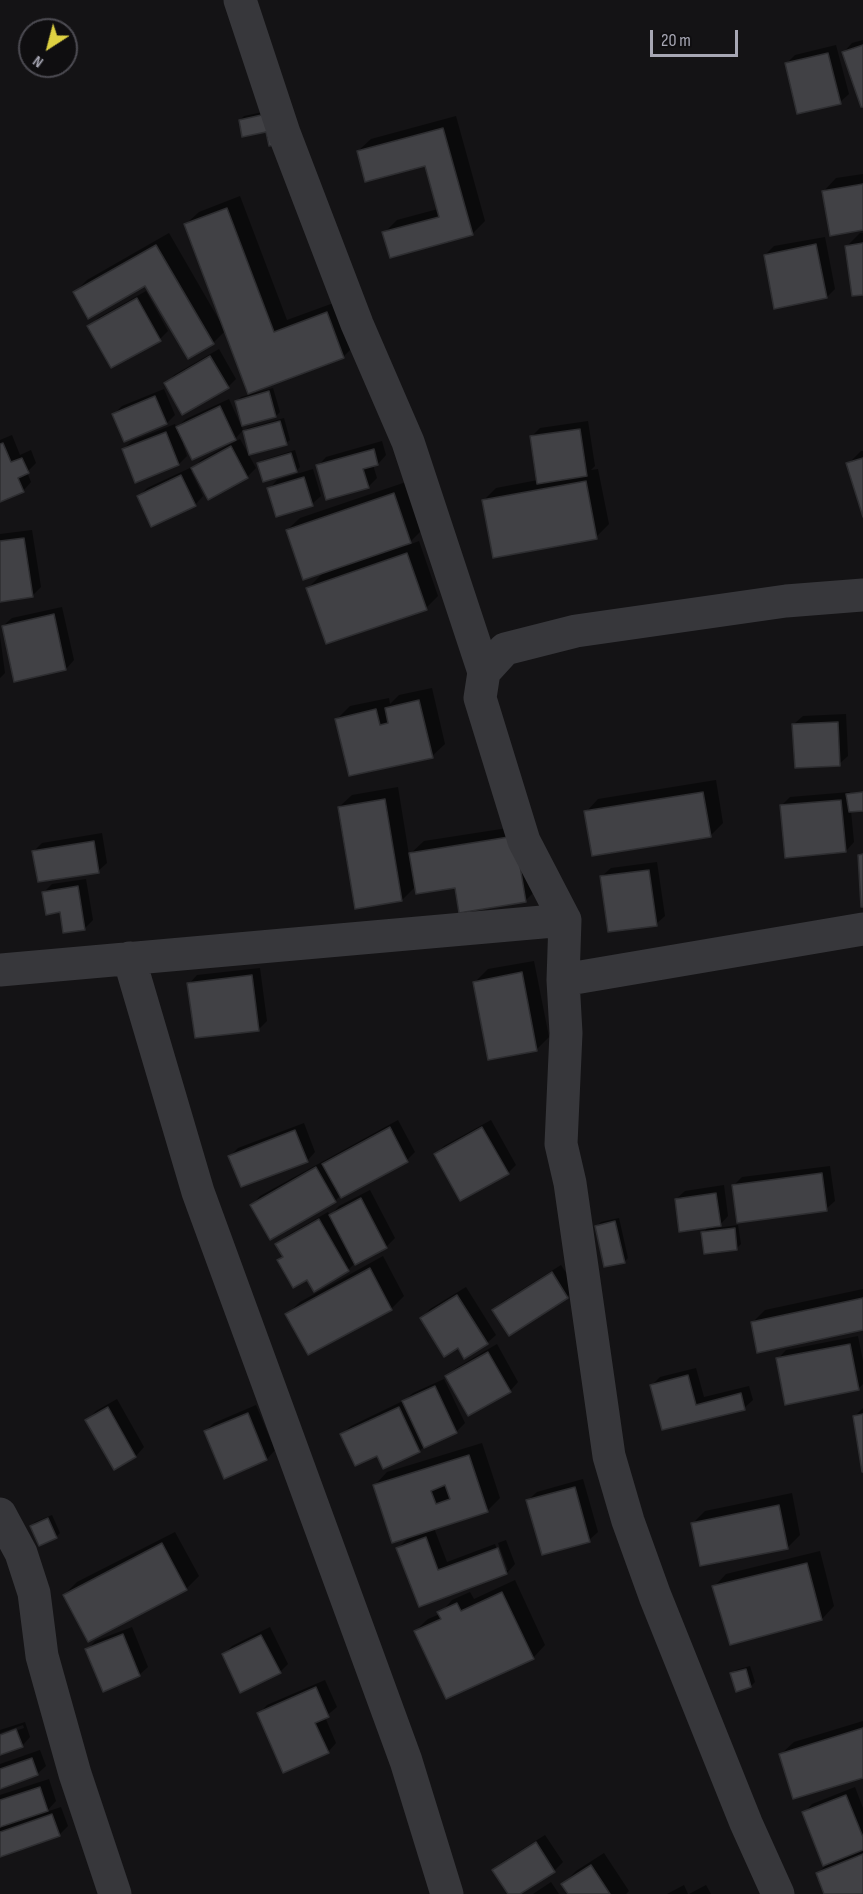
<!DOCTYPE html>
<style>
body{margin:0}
#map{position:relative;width:863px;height:1894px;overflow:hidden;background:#141315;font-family:"Sofia Sans Condensed",sans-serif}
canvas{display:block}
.north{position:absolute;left:18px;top:18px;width:60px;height:60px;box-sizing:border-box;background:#0f0e10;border:2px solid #4c4b52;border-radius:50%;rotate:216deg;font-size:16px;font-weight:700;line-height:24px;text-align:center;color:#a7a7b4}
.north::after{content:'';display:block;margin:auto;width:21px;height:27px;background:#ded142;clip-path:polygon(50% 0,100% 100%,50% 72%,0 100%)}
.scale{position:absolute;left:650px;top:30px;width:88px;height:27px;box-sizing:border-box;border:3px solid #a7a7b4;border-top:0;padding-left:8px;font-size:18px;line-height:21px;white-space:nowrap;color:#a7a7b4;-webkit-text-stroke:4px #0f0e10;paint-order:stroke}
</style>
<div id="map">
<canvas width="863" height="1894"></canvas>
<div class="north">N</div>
<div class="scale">20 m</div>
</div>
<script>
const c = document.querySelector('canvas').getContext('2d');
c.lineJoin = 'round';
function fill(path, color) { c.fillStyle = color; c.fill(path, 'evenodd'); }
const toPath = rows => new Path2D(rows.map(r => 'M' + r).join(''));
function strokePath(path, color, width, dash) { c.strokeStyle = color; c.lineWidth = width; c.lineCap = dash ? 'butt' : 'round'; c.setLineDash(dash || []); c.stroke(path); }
fill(toPath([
 [863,40,863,105,844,52,852,43],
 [836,45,849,94,840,102,786,64,795,55],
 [278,109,267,130,240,120,244,116],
 [456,116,485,221,472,234,384,233,397,220,438,209,426,164,358,151,371,139],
 [863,174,863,229,824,191,836,178],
 [240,196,287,320,339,301,356,344,343,357,226,330,213,343,146,284,74,293,87,280,169,233,222,325,186,224,199,212],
 [860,233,863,233,863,293,847,246],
 [825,237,835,289,827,297,765,255,774,246],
 [146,291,168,331,160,339,89,327,98,318],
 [219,349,236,379,228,387,166,384,174,375],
 [273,388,280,412,276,416,237,401,241,397],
 [164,389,175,415,167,423,125,440,114,414,122,406],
 [229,399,243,430,235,439,183,444,187,456,179,464,123,449,132,441,175,424,176,428,186,419],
 [284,418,290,440,286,443,244,431,248,428],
 [588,421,595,466,591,470,598,469,609,524,596,537,483,501,496,488,538,480,531,437,540,428],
 [12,435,20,455,31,450,36,463,27,472,31,482,23,491,0,500,0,440],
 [240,439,256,468,247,477,191,471,203,496,195,505,139,496,147,488,190,468,191,470,201,460],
 [382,441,386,455,378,464,373,465,377,478,368,487,318,466,326,457],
 [295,450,300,467,296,471,259,464,263,460],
 [861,451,863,451,863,512,848,464],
 [313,469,321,496,312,504,269,489,277,480],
 [406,482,423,529,406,546,419,541,438,596,426,608,308,588,325,571,287,530,300,518],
 [32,530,41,587,32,596,0,600,0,534],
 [62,607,74,660,66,669,3,626,12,618],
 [0,636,5,673,0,678],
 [432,688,445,744,432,756,337,719,350,706,389,698,390,704,399,695],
 [846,714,848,756,839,764,794,724,803,716],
 [716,780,723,823,710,836,586,812,598,799],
 [398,787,409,855,424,841,527,825,538,888,525,901,456,886,416,886,402,900,339,807,352,795],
 [850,792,850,795,863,793,863,809,851,811,854,842,846,851,781,806,790,797],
 [102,833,107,863,98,871,34,851,42,843],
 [657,862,665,916,656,924,602,876,611,868],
 [86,879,93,920,84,929,61,911,43,893,52,884],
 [534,961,549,1037,536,1050,475,982,488,969],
 [260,968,267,1021,259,1029,189,984,197,975],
 [398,1120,415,1152,407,1160,341,1195,335,1201,252,1205,260,1196],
 [491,1120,516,1165,508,1173,436,1154,444,1146],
 [304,1123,315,1152,307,1161,230,1156,238,1148],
 [830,1166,835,1201,826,1209,733,1186,742,1177],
 [724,1185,728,1216,717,1228,738,1225,741,1244,737,1248,703,1233,709,1226,676,1199,685,1191],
 [370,1190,395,1238,386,1247,355,1263,348,1270,314,1290,307,1278,279,1261,284,1256,277,1245,286,1236,328,1212,330,1216,339,1206],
 [619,1218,628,1258,624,1262,597,1226,601,1222],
 [383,1256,404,1296,392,1308,309,1353,287,1314,300,1302],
 [561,1265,576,1288,567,1297,509,1334,494,1310,502,1302],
 [466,1287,496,1335,487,1343,459,1346,422,1318,430,1309],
 [863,1289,863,1328,752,1323,765,1310],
 [858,1336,863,1361,863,1384,858,1389,778,1359,786,1350],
 [497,1344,518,1382,510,1391,447,1376,456,1368],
 [696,1368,704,1397,749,1386,753,1400,744,1408,663,1428,652,1385,660,1377],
 [444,1379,465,1423,456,1432,424,1447,419,1451,378,1454,342,1434,351,1426,405,1400,413,1393],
 [117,1399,144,1447,136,1456,114,1468,87,1420,96,1411],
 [256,1405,275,1450,267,1459,224,1477,205,1431,214,1423],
 [863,1408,863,1468,855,1416],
 [482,1443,500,1498,487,1511,434,1528,447,1562,495,1544,504,1570,508,1570,498,1543,506,1540,515,1564,507,1573,419,1605,398,1548,411,1535,375,1485,387,1472],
 [583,1479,598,1532,589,1540,528,1500,537,1492],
 [792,1493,800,1535,787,1548,693,1523,705,1511],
 [52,1515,60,1533,56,1537,31,1526,35,1522],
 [175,1532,199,1576,186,1589,64,1595,77,1582],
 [820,1551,834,1606,822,1619,714,1587,726,1574],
 [515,1580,545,1645,533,1658,415,1631,428,1619,440,1614,452,1600,470,1592,474,1599],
 [132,1627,148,1667,139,1675,87,1650,95,1641],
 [270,1627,288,1664,280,1672,223,1655,232,1646],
 [750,1666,755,1682,751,1686,732,1674,736,1670],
 [325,1680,337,1707,325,1717,336,1743,328,1752,259,1714,267,1705],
 [863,1721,863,1776,781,1754,794,1742],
 [25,1722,30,1737,22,1746,0,1753,0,1736,24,1728,23,1725,0,1733,0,1730],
 [40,1750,46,1766,37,1774,0,1787,0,1764],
 [49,1779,56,1801,46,1812,61,1807,68,1826,59,1835,0,1856,0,1795],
 [855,1787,863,1808,863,1894,826,1894,817,1874,830,1861,804,1813,812,1804],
 [545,1835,563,1862,554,1871,517,1894,509,1894,494,1870,502,1862],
 [604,1853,629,1891,626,1894,570,1894,563,1884,576,1871],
 [551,1882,559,1894,533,1894],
 [684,1885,688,1894,667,1894],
 [706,1885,711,1894,689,1894]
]), '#0007');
const building = toPath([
 [863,45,863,107,861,107,842,52,863,45],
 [828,53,841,104,797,114,785,63,828,53],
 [275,112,282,144,269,146,266,132,242,137,239,120,275,112],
 [443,128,473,235,390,258,382,232,439,217,425,166,365,182,357,151,443,128],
 [863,184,863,230,830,236,822,191,863,184],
 [227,208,274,332,327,312,344,358,248,394,184,224,227,208],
 [863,243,863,295,852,296,845,246,863,243],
 [816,244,827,298,774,309,764,255,816,244],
 [156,245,214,344,188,359,145,286,88,319,73,292,156,245],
 [137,298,161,341,111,368,87,326,137,298],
 [210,356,229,388,182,415,164,383,210,356],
 [269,391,276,417,242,426,235,401,269,391],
 [155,396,167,424,124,442,112,414,155,396],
 [220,406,236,440,192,460,176,427,220,406],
 [280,421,287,445,249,455,243,431,280,421],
 [580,429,587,476,537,484,530,436,580,429],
 [166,432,179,465,135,483,122,449,166,432],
 [3,443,11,462,22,458,29,473,18,478,24,492,0,502,0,444,3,443],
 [231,446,248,478,208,500,191,468,231,446],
 [374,449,378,465,363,469,369,488,326,500,316,465,374,449],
 [291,453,297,472,263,482,257,463,291,453],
 [863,458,863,517,846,463,863,458],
 [181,475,196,506,151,527,137,496,181,475],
 [304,477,313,506,276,517,267,488,304,477],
 [586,481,597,539,493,558,482,500,586,481],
 [394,493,411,543,303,580,286,530,394,493],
 [24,538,33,597,0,602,0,541,24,538],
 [407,553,427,610,326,644,306,588,407,553],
 [54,614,66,670,14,682,2,626,54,614],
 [419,700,433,758,349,776,335,719,376,709,380,725,388,723,385,708,419,700],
 [838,722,840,766,795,768,792,724,838,722],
 [703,792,711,837,592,856,584,811,703,792],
 [863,792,863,811,849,812,846,794,863,792],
 [385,799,402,901,355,909,338,807,385,799],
 [841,800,846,852,785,858,780,805,841,800],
 [515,836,526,902,459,913,455,888,416,894,409,853,515,836],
 [94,841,99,873,38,882,32,851,94,841],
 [863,854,863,907,861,907,858,855,863,854],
 [649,870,657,926,608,932,600,876,649,870],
 [78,886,85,930,63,933,60,912,46,915,42,892,78,886],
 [522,972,537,1051,488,1060,473,982,522,972],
 [252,975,259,1031,195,1038,187,983,252,975],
 [390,1127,408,1162,341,1198,322,1164,390,1127],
 [482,1127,509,1174,460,1201,434,1154,482,1127],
 [295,1130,308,1162,241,1187,228,1156,295,1130],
 [316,1167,336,1202,270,1240,250,1205,316,1167],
 [822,1173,827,1211,737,1223,732,1185,822,1173],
 [716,1193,721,1226,679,1232,675,1199,716,1193],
 [361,1198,387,1248,355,1265,329,1215,361,1198],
 [319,1219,349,1271,314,1292,307,1280,293,1288,277,1260,283,1257,275,1244,319,1219],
 [615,1221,625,1263,604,1267,595,1226,615,1221],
 [735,1228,737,1250,704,1254,701,1232,735,1228],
 [370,1268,392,1310,308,1355,285,1314,370,1268],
 [552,1272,568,1298,509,1336,492,1310,552,1272],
 [457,1295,488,1344,464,1359,458,1348,444,1357,420,1318,457,1295],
 [863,1298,863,1330,757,1353,751,1322,863,1298],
 [850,1344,859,1390,785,1405,776,1358,850,1344],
 [488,1352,511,1392,468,1416,445,1376,488,1352],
 [688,1375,696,1405,741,1393,745,1410,662,1430,650,1385,688,1375],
 [435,1386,457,1433,424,1448,402,1401,435,1386],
 [108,1407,136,1457,114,1470,85,1420,108,1407],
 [399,1407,420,1452,383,1469,377,1456,355,1466,340,1434,399,1407],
 [248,1413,267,1460,224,1479,204,1431,248,1413],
 [863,1414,863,1472,862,1472,853,1416,863,1414],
 [469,1455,488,1512,392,1543,373,1485,469,1455],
 [445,1485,450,1499,436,1504,431,1491,445,1485],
 [575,1487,590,1542,542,1555,526,1500,575,1487],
 [779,1505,788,1549,700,1566,691,1523,779,1505],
 [48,1518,57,1538,39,1546,30,1526,48,1518],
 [426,1537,438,1570,498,1548,507,1574,419,1607,396,1548,426,1537],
 [162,1543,187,1590,88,1642,63,1595,162,1543],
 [807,1563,822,1620,730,1645,712,1586,807,1563],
 [502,1592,534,1659,446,1699,414,1631,441,1619,437,1612,457,1603,461,1611,502,1592],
 [123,1634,140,1676,103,1692,85,1649,123,1634],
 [261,1635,281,1673,240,1693,222,1654,261,1635],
 [746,1669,751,1687,736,1692,730,1673,746,1669],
 [316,1687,329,1717,315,1723,329,1753,283,1773,257,1713,316,1687],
 [863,1728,863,1778,793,1799,779,1754,863,1728],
 [16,1729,23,1747,0,1755,0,1735,16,1729],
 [32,1758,38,1775,0,1789,0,1769,32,1758],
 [40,1787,48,1811,0,1827,0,1800,40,1787],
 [846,1795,863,1837,863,1850,823,1866,802,1812,846,1795],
 [52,1814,60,1836,0,1857,0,1832,52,1814],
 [536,1842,555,1872,520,1894,508,1894,492,1870,536,1842],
 [863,1854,863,1894,824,1894,816,1873,863,1854],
 [591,1865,610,1894,568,1894,561,1884,591,1865]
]);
fill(building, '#414145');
strokePath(building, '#2e2e31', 1.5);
strokePath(toPath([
 [240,0,284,133,357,324,408,442,484,672],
 [129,958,198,1192,406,1761,447,1894],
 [0,970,565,920],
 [563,980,863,929],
 [0,1514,21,1553,34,1593,42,1656,75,1774,115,1894],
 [778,1894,746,1823,655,1596,628,1521,609,1456,570,1183,561,1144,566,1033,563,980,565,920,524,841,480,698,484,672,505,649,576,631,786,601,863,595]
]), '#37373b', 33);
</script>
